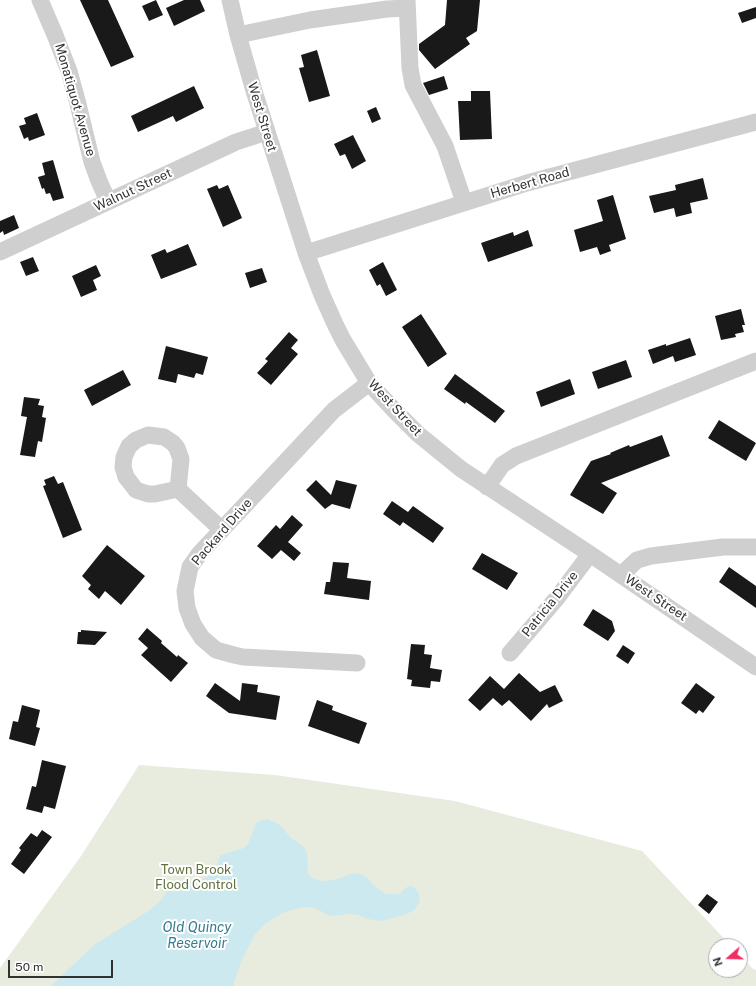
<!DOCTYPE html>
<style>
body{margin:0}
#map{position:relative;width:756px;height:986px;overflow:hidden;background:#fff;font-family:"Public Sans",sans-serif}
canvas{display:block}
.north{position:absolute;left:708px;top:938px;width:40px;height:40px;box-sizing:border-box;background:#fff;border:1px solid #adadad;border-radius:50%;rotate:250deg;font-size:11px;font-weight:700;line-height:16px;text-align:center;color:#323232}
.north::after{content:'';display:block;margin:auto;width:14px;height:18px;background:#f02e61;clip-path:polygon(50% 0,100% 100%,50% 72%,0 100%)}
.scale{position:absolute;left:8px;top:960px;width:105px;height:18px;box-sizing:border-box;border:2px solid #323232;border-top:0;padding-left:5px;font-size:12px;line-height:14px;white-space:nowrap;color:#323232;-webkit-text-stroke:3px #fff;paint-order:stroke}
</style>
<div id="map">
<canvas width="756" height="986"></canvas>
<div class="north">N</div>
<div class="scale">50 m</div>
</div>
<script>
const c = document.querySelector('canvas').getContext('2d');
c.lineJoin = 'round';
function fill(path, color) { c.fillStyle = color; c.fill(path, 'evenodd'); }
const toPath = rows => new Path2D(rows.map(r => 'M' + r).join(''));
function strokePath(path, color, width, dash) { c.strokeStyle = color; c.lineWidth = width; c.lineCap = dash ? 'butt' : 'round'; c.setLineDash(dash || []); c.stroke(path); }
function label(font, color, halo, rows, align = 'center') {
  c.font = font + ' "Public Sans",sans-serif'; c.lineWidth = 4; c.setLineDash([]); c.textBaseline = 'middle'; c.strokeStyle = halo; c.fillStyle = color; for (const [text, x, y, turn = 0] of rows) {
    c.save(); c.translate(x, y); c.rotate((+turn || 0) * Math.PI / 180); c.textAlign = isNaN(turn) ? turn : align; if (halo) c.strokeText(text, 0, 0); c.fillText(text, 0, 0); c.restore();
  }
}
fill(toPath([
 [139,765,275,775,455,801,642,851,731,946,716,946,716,970,740,970,740,955,752,968,756,970,756,986,0,986,0,968,81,856]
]), '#e8ecde');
fill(toPath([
 [268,819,280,825,291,838,304,847,307,853,308,873,312,878,321,881,335,880,353,873,361,874,368,878,372,884,386,894,399,894,407,887,411,886,415,888,419,894,420,901,415,909,407,914,382,921,367,919,358,915,350,914,332,916,326,914,315,908,309,907,302,907,285,912,267,922,255,934,241,962,233,986,51,986,94,945,150,910,161,900,168,890,174,892,212,875,217,866,220,855,244,848,248,844,255,826,257,822,263,820]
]), '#cce9f0');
fill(toPath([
 [80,0,108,0,134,57,111,67],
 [156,0,163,15,149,21,142,6],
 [184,0,200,0,205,11,174,26,166,8],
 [447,0,480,0,477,31,466,38,470,44,435,69,419,50,419,44,445,25],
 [756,7,756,18,742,23,738,13],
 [317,50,330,96,309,102,299,68,304,67,301,55],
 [444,76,448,89,429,95,423,83],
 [194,86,204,108,176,122,173,116,138,132,131,116],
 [471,91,490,91,492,139,460,140,458,101,471,101],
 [376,107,381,119,372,123,367,111],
 [37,113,45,135,29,141,28,137,24,139,19,126,26,124,24,118],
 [353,135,366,161,352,169,345,154,340,156,334,144],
 [53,160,64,198,53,201,50,193,46,194,44,188,42,189,38,177,45,175,42,163],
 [703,178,708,199,690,203,692,213,676,217,674,208,654,213,649,196,676,190,675,185],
 [217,185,219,189,228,185,242,218,223,227,207,189],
 [613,195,626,239,609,245,611,251,600,255,597,247,580,252,574,230,603,221,597,200],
 [14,215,19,228,4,235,3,231,0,233,0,221],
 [528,230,533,246,488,262,481,243,513,232,514,236],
 [188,244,197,265,161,279,151,255,165,249,167,253],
 [33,257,39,271,26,276,20,262],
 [383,262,397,290,386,296,380,284,377,286,369,270],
 [96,265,101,276,93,280,97,290,81,297,72,276],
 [262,268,267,282,250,288,245,273],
 [741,309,745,325,742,325,744,332,735,334,736,337,721,340,715,316],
 [421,314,447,354,428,367,402,327],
 [289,332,298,340,291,348,298,354,271,385,257,373,268,361,265,359],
 [690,338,696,355,675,362,673,356,653,364,648,350,666,344,666,346],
 [166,346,208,357,203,375,196,373,194,378,178,374,176,383,158,379],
 [626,360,632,377,598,389,592,372],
 [123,370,131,385,92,406,84,390],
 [455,374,505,411,495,423,466,402,465,404,444,389],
 [570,379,575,394,541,407,536,392],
 [24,397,40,399,38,405,44,406,42,417,46,418,42,442,38,441,35,457,20,455,27,417,21,416],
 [719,420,756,443,746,461,708,438],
 [662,435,670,456,601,483,617,493,603,514,570,495,591,461,611,454,610,453,629,445,630,447],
 [54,476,58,484,63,482,82,530,63,538,43,486,46,485,44,480],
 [316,480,331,495,336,480,357,485,350,509,332,504,325,509,306,490],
 [392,501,408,512,413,506,444,528,433,543,403,522,400,526,383,514],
 [292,515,303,525,288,542,301,553,294,561,281,550,272,559,257,546,276,525,280,529],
 [107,545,145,576,121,605,105,591,99,599,88,589,91,585,82,576],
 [482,553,518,573,507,590,472,569],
 [333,562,349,563,347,578,371,581,369,600,324,594,326,582,330,582],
 [729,567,756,586,756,608,719,582],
 [593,609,612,621,615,631,608,641,583,625],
 [147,628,162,641,161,643,177,657,178,655,188,663,171,682,141,655,148,648,138,639],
 [81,630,107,632,95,645,77,644,78,632,81,632],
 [411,644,425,645,424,654,432,655,430,668,442,670,440,682,431,681,430,688,411,686,412,680,407,679],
 [623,645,635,653,628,664,616,656],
 [519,673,540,692,555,685,563,701,549,708,547,704,531,721,509,700,502,706,493,698,480,711,468,700,490,676,504,689],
 [215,683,240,701,242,683,258,685,257,692,280,696,276,720,229,713,206,696],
 [696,683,715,697,703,713,699,710,696,714,681,703],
 [317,700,333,706,332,710,367,723,359,744,308,726],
 [22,705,40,710,36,727,40,728,35,746,9,739,13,721,18,722],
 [42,760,66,766,55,809,44,806,42,813,26,809,32,786,36,787],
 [42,830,52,837,24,874,11,864,21,850,19,848,31,833,37,837],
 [707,894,718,902,709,914,698,905]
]), '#191919');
strokePath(toPath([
 [40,0,55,35,69,71,77,100,92,162,99,181,108,201],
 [230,0,238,35,254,91,306,253,322,295,335,324,343,340,369,383,395,411,418,434,461,469,590,554,756,667],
 [407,0,410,68,413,85,445,146,464,202],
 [238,35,310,20,387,9,407,8],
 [0,252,236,142,267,132],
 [306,253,527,183,756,122],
 [487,487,502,465,516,456,756,361],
 [178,489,155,494,148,494,136,490,133,486,126,477,123,467,124,457,129,446,136,440,148,435,164,437,173,443,177,448,181,459,178,489,222,530],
 [621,575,637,560,651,556,723,547,756,547],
 [510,653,557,598,590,554],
 [357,663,243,657,234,655,216,650,202,638,193,624,187,608,185,591,190,567,200,553,334,410,369,383]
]), '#cfcfcf', 17);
label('13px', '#323232', '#fff', [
 ["Monatiquot Avenue",75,100,74],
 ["West Street",262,117,73],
 ["Herbert Road",530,183,-16],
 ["Walnut Street",133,190,-25],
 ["West Street",395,408,47],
 ["Packard Drive",222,532,-49],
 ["West Street",656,598,34],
 ["Patricia Drive",550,604,-51]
]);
label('13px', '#5f723c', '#fff', [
 ["Town Brook",196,870],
 ["Flood Control",196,885]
]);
label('italic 14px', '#367c8d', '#fff', [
 ["Old Quincy",197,928],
 ["Reservoir",197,944]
]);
</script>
